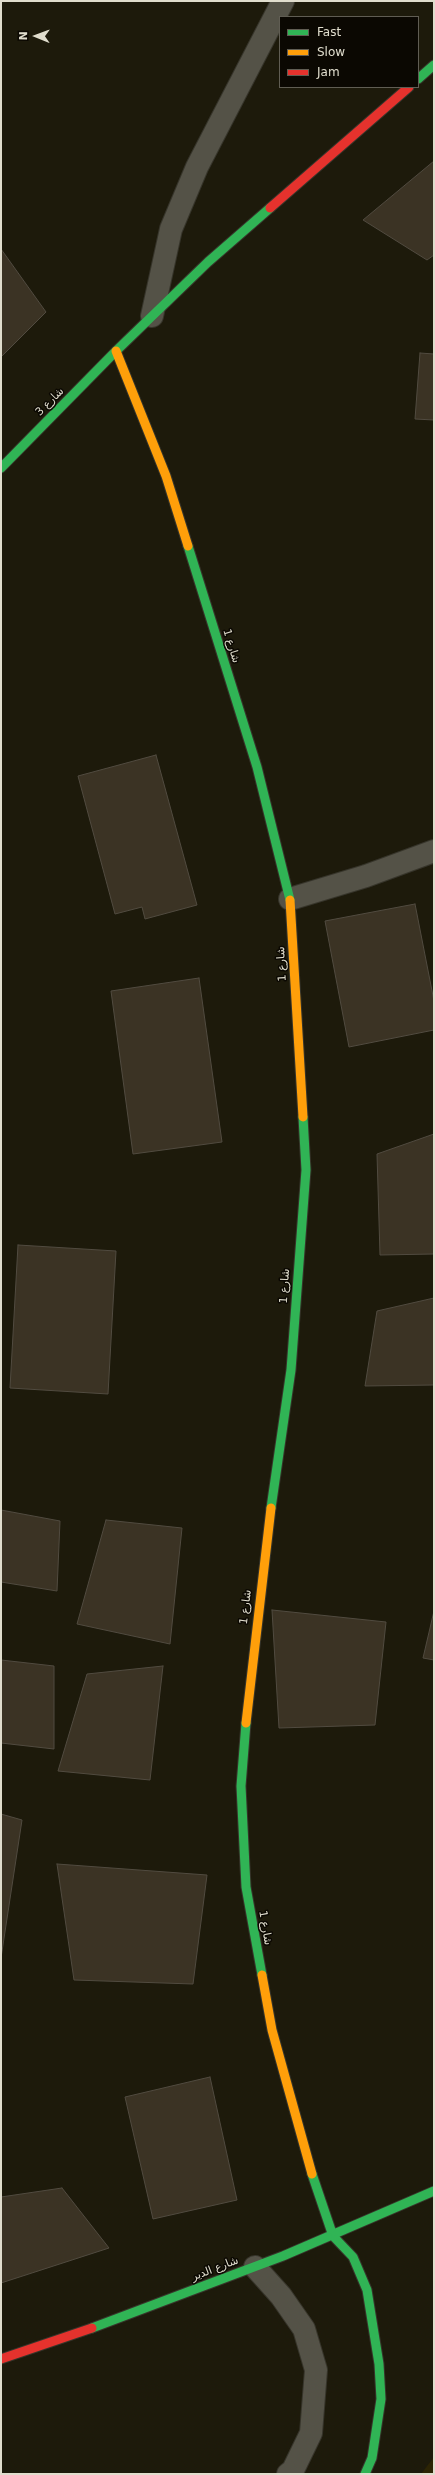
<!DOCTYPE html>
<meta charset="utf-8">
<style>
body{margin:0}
#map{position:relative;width:435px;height:2475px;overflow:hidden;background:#1d1a0b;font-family:"DejaVu Sans",sans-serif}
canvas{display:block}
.frame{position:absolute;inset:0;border:2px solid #e0ddcd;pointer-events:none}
.legend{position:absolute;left:279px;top:16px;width:140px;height:72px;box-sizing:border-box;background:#0b0802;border:1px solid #605d53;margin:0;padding:5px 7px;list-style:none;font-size:12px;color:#e0ddcd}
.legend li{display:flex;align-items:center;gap:8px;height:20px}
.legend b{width:20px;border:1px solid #605d53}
.north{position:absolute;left:16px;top:16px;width:40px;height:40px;-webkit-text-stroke:3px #0b0802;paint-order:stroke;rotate:271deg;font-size:11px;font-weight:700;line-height:16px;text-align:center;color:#e0ddcd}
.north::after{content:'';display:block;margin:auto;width:14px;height:18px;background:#e0ddcd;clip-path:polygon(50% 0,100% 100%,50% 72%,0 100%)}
</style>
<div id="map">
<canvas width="435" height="2475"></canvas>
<div class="frame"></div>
<ul class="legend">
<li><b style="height:5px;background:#30b455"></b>Fast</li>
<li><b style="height:5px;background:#ff9f0a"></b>Slow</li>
<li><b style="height:5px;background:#e5322d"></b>Jam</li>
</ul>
<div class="north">N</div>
</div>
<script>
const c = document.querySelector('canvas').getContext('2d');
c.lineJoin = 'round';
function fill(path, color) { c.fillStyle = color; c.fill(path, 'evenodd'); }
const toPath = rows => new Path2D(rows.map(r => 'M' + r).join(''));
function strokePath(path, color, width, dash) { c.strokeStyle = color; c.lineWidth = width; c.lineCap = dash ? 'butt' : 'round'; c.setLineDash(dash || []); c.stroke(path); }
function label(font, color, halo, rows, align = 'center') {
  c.font = font + ' "DejaVu Sans",Cairo,sans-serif'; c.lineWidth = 3; c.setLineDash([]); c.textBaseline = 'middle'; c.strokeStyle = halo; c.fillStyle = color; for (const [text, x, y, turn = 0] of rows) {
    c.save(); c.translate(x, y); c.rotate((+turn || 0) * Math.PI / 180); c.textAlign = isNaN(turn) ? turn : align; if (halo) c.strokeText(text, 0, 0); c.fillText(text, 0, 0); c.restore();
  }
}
fill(toPath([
 [434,2457,434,2474,421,2474]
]), '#2c2404');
const building = toPath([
 [434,161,434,255,427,260,363,220,434,161],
 [1,249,46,312,1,357,1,249],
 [420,353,434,354,434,420,415,419,420,353],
 [156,755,197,905,145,919,142,907,115,914,78,776,156,755],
 [415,904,434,1001,434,1030,349,1047,325,921,415,904],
 [199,978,222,1142,133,1154,111,991,199,978],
 [434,1134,434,1254,380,1255,377,1154,434,1134],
 [18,1245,116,1251,108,1394,10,1388,18,1245],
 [434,1298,434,1385,365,1386,377,1311,434,1298],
 [1,1510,60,1521,57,1591,1,1582,1,1510],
 [106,1520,182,1528,170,1644,77,1624,106,1520],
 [272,1610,386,1622,375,1725,279,1728,272,1610],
 [434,1611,434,1660,423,1658,434,1611],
 [1,1660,54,1666,54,1749,1,1743,1,1660],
 [163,1666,150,1780,58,1771,87,1674,163,1666],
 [1,1814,22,1820,1,1958,1,1814],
 [57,1864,207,1875,193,1984,74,1980,57,1864],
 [210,2077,237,2200,153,2219,125,2097,210,2077],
 [62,2188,109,2248,1,2283,1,2197,62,2188]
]);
fill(building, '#3b3324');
strokePath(building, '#514b40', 1);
const lane = toPath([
 [255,2267,281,2296,304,2329,316,2370,311,2433,293,2470,288,2474]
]);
const street = toPath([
 [152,316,171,229,197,167,283,1],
 [290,899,366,876,434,851]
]);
const fast = toPath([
 [418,79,434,65],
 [1,468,116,351,208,262,270,208],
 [188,546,257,767,290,900],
 [271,1508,291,1370,306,1170,303,1117],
 [246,1723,241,1786,246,1887,262,1975],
 [312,2174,333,2236,353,2257,367,2290,379,2364,381,2399,372,2458,365,2474],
 [92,2328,283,2256,434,2191]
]);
const slow = toPath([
 [116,351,166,476,188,546],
 [290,900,303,1117],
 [246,1723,271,1508],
 [262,1975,272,2030,312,2174]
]);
const jam = toPath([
 [270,208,409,87],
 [1,2359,92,2328]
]);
strokePath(lane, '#37352b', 24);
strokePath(street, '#37352b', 24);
strokePath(fast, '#37352b', 11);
strokePath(slow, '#37352b', 11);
strokePath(jam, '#37352b', 11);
strokePath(lane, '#545247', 22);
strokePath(street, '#545247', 22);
strokePath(fast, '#30b455', 9);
strokePath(slow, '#ff9f0a', 9);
strokePath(jam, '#e5322d', 9);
label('11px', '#e0ddcd', '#0b0802', [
 ["شارع 3",50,402,-45],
 ["شارع 1",231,646,73],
 ["شارع 1",282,964,-93],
 ["شارع 1",285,1286,-86],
 ["شارع 1",246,1607,-83],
 ["شارع 1",265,1928,80],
 ["شارع الدير",215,2269,-21]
]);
</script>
